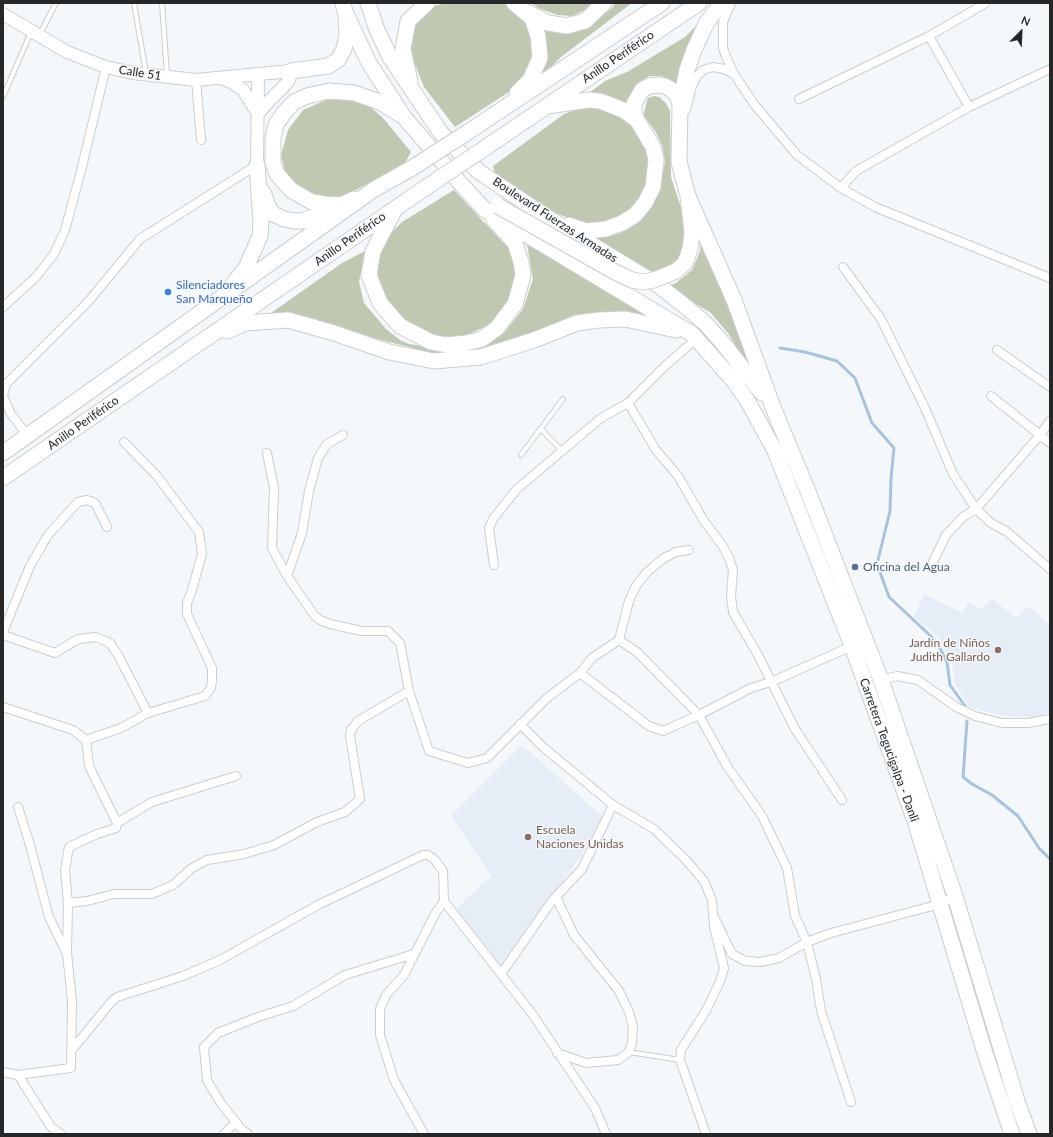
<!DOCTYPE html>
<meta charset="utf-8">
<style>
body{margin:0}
#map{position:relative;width:1053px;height:1137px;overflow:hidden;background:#f5f8fb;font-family:Lato,sans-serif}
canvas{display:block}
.frame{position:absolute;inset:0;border:4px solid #262728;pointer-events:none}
.north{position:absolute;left:1001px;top:12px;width:40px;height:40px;-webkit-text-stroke:3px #f5f8fb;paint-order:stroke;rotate:24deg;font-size:11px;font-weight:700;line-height:16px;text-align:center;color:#262728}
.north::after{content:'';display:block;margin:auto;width:14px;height:18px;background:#262728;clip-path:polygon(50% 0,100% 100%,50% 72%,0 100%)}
</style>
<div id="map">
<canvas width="1053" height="1137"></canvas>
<div class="frame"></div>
<div class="north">N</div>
</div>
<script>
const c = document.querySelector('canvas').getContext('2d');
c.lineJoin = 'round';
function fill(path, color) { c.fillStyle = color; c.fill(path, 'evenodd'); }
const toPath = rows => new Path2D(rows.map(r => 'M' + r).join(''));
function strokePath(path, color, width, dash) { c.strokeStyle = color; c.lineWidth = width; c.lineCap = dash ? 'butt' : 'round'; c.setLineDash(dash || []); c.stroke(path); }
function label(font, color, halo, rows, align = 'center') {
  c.font = font + ' Lato,sans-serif'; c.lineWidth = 3; c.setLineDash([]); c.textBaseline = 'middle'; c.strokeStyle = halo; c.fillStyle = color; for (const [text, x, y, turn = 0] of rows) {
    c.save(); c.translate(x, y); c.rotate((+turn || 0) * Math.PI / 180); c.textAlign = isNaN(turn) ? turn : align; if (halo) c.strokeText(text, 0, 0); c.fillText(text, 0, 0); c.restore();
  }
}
fill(toPath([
 [924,594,962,613,969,602,981,609,992,599,1017,618,1028,606,1047,622,1050,625,1050,712,1035,717,1004,716,969,707,955,684,952,664,939,637,914,617],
 [522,745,603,817,580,857,502,966,456,909,491,876,451,816]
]), '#e6edf7');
fill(toPath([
 [445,3,503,3,513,7,524,21,532,36,532,54,526,73,515,88,455,127,424,87,412,57,410,39,418,21,435,6],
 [532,3,592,3,587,9,572,16,557,15,538,8],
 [615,3,632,3,561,57,544,74,538,78,544,64,547,49,545,35,540,25,584,26,602,16,612,8],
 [711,11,689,52,676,86,671,81,662,76,649,76,641,81,632,92,629,110,609,96,589,93,605,81,627,72,685,37],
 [654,96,659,97,666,103,670,111,671,177,689,232,684,256,656,277,584,235,619,234,630,228,641,219,652,205,660,190,665,161,662,145,655,131,644,116,644,112,648,98],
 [346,98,367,104,383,118,411,152,405,163,343,197,321,200,301,190,286,175,281,155,288,130,303,110,326,100],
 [583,107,609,108,637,128,651,157,646,188,636,204,621,217,596,224,582,223,550,211,495,175,493,166,564,114],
 [454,190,510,250,516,266,517,292,497,321,467,335,438,337,417,331,399,319,378,286,376,271,378,255,387,237,402,222],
 [701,230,752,367,745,362,728,333,710,312,697,305,668,286,676,283,692,270,700,251],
 [527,244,651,317,623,314,459,357,433,353,381,340,309,317,271,313,342,263,365,251,359,282,364,303,386,329,400,340,409,344,435,348,484,344,504,333,523,309,533,279]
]), '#c1c8b1');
strokePath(toPath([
 [780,348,805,352,837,361,855,378,872,423,894,448,891,478,890,511,877,564,889,597,936,641,947,662,950,685,965,706],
 [967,721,963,777,972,784,992,795,1018,816,1039,848,1050,859]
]), '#a7c3dd', 3);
const lane = toPath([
 [134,3,146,73],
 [162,3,167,75],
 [40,34,56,3],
 [3,97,31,32],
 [541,429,561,450],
 [521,455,563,399],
 [629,1052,680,1060]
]);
const street = toPath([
 [731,3,723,22,723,48,727,59,734,74,754,104,797,155,841,188,875,207,1050,278],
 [929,36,969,107],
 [196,80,201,140],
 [799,99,929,36,986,3],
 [686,110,692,86,697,76,703,70,713,67,724,69,734,74],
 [841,188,856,171,969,107,1050,69],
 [843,267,881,319,925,408,953,474,976,509,991,523,1006,531,1050,569],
 [3,307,36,277,54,254,65,230,81,171,106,67],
 [997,350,1050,387],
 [3,395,6,384,88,302,140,239,257,165],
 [3,396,11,414,28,436],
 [991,396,1050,443],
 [628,403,656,450,678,476,704,521,722,545,729,558,733,570,731,597,733,612,758,655,795,729,842,800],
 [267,453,274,488,272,548,287,576,314,615,320,620,330,624,362,631,388,631,400,643,409,691,429,751,468,763,487,758,547,698,580,673,592,658,619,640,629,601,636,586,647,572,664,558,676,552,689,550],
 [933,562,946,535,963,517,976,509,1040,435,1050,421],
 [494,565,489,528,493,519,517,489,601,418,628,403,665,366,696,339],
 [287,576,302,533,309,491,318,458,327,444,343,435],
 [3,632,30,566,48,535,78,502,87,500,95,503,107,527],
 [3,635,55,653,78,639,96,637,110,643,118,655,148,713],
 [619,640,637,652,699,715,727,766,762,816,787,868,795,916,807,942,816,979,821,1011,851,1102],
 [580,673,649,726,663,731,699,715,751,688,771,682,852,646],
 [881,680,897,676,918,680,956,707,975,716,1002,723,1028,723,1050,719],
 [3,707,73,730,86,740,89,766,117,823],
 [520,724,543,747,613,805,654,829,686,860,704,881,712,900,714,927,724,968,721,979,707,1009,681,1050,680,1060,706,1134],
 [86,740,121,728,148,713,205,696,211,688,212,680,212,668,187,614,187,603,192,590,202,554,199,532,157,476,124,442],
 [18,807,30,845,49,917,66,952],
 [556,897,574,935,619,991,629,1012,633,1027,632,1043,629,1052,618,1060,586,1063,557,1053],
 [68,903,87,901,114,894,152,894,173,885,192,868,207,860,244,854,274,845,317,822,345,812,360,799,350,736,351,730,358,721,409,691],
 [715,919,732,954,745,961,760,962,779,958,807,942,831,933,940,904,955,896],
 [501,974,552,901,582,869,613,805],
 [71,1051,112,1001,117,997,183,976,220,960,318,905,423,855,428,855,434,859,443,871,444,901,533,1015,595,1108,606,1134],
 [3,1072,18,1075,71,1068,72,1001,67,953,68,903,65,870,69,847,97,834,116,828,117,823,152,802,236,776],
 [18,1075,51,1127,61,1134],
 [224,1134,236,1122],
 [248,1134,242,1130,220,1102,207,1080,204,1047,218,1033,258,1017,293,1006,345,975,414,954],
 [424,1134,394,1080,380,1035,380,1009,386,995,404,975,435,914,444,901]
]);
const secondary = toPath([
 [3,14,67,52,106,67,133,73,196,80,291,71,289,80,284,86,268,102,258,114],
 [221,78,231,82,243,90,257,112],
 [257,165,258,74]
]);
const highway = toPath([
 [343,3,345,12,369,63,404,117,460,183,484,209,692,334,733,380,747,400,775,451,852,646,915,821,984,1050,1012,1134],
 [368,3,377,30,390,57,441,133,478,171,548,218,658,285,685,306,705,323,722,342,762,393],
 [514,3,532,18,538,36,540,58,530,80,517,93],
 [527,12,548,23,567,26,585,21,604,3],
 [291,71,328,66,338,60,344,49,347,34,346,19],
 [410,81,403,49,408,21,427,3],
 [547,106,589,100,600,101,623,110,637,120,653,147,656,160,653,187,645,203,635,215,622,223,606,229,586,231,569,225],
 [637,120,634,113,634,104,642,90,649,86,657,85,665,86,672,90,678,97,680,105],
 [468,132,662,3],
 [485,148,699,3],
 [263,192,268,206,273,214,284,219,294,221,303,221,338,206],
 [688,196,734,300,774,410,807,489,881,680,955,896,1017,1101,1029,1134],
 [354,199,341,205,325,204,312,202,291,190,277,174,273,163,273,138,276,125,283,114,294,102,307,96,329,91,354,93,380,102,401,115],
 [395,209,373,251,369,275,380,303,400,326,431,342,447,345,466,343,482,339,497,328,515,304,523,275,521,262,515,243,494,220],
 [676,271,685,263,690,249,692,233,688,196,679,162,680,105,687,70,694,50,707,22,722,3],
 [233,284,246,268,260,236,261,222,257,165],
 [227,331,246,323,288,320,334,333,389,352,434,361,481,357,534,340,577,323,599,320,625,319,676,330],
 [3,453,373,190,412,168],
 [3,478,428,186]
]);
strokePath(lane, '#cbced1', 6);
strokePath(street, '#cbced1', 10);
strokePath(secondary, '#cbced1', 14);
strokePath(highway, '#cbced1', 17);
strokePath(lane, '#fff', 4);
strokePath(street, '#fff', 8);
strokePath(secondary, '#fff', 12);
strokePath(highway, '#fff', 15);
const highwayBridge = toPath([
 [412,168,468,132],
 [428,186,485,148],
 [498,206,617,273,632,280,643,282,654,280,676,271]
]);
strokePath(highwayBridge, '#cbced1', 17, []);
strokePath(highwayBridge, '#fff', 15);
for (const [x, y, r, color] of [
 [168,292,4,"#3f7fe0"],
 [855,567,4,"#5c6f8a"],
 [998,650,4,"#8d6e63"],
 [528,837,4,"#8d6e63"]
]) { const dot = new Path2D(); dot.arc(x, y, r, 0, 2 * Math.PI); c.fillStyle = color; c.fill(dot); strokePath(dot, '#f5f8fb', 1.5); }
label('12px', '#262728', '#f5f8fb', [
 ["Anillo Periférico",618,57,-34],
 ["Calle 51",140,73,9],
 ["Boulevard Fuerzas Armadas",555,220,33],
 ["Anillo Periférico",350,239,-35],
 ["Anillo Periférico",83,423,-35],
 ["Carretera Tegucigalpa - Danli",889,750,70]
]);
label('12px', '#366cbe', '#f5f8fb', [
 ["Silenciadores",176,285],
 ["San Marqueño",176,299]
], 'left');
label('12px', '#4e5e75', '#f5f8fb', [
 ["Oficina del Agua",863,567]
], 'left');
label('12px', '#785e54', '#f5f8fb', [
 ["Jardín de Niños",990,643],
 ["Judith Gallardo",990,657],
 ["Escuela",536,830,"left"],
 ["Naciones Unidas",536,844,"left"]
], 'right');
</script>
